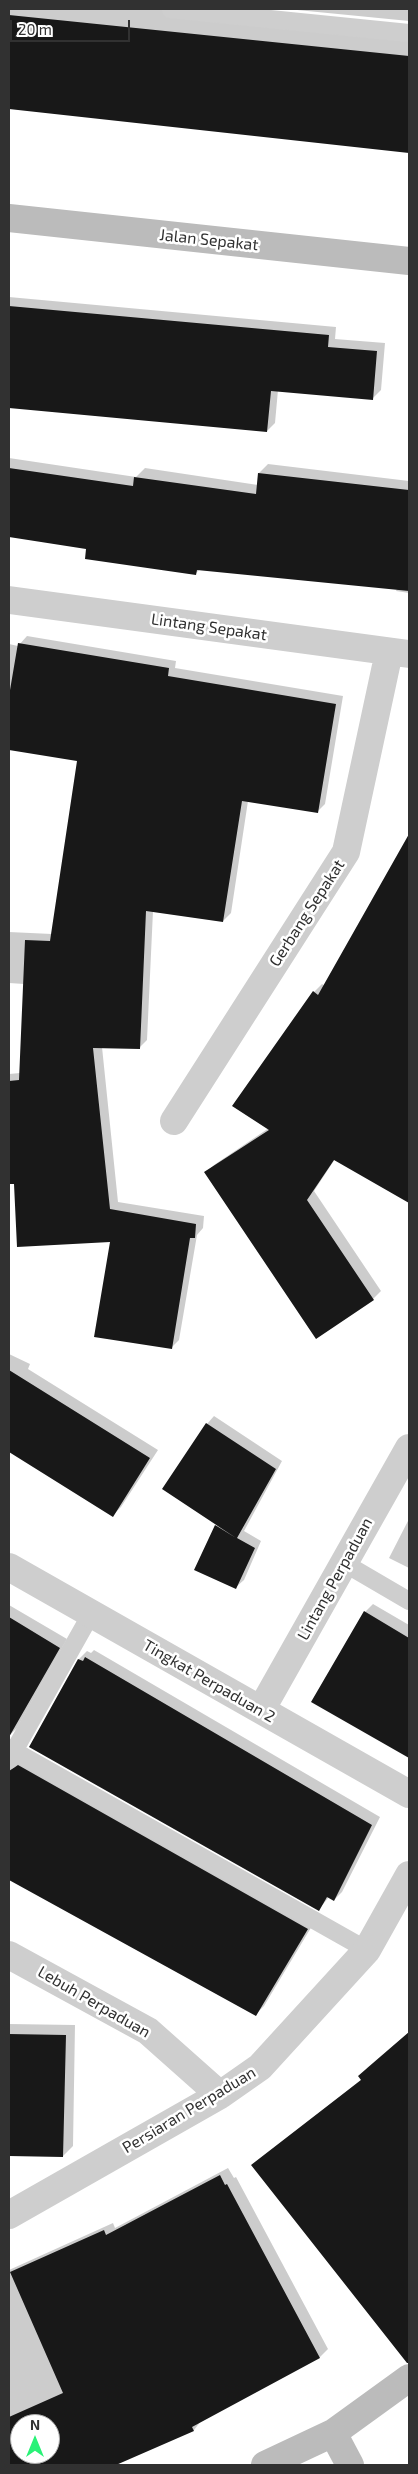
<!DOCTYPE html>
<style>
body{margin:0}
#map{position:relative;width:418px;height:2474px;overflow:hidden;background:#fff;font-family:"Exo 2",sans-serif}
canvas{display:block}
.frame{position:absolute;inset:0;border:10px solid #313131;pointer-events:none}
.north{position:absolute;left:10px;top:2414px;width:50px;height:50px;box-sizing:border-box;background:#fff;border:1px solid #adadad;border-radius:50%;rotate:0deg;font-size:14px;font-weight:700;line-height:20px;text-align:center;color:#313131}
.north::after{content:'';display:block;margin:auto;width:18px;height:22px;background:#29f277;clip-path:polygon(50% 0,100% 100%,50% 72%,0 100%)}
.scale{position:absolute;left:10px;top:20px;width:120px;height:22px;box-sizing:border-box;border:2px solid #313131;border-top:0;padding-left:6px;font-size:15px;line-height:18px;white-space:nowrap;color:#313131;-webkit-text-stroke:4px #fff;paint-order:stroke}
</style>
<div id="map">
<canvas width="418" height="2474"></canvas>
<div class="frame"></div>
<div class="north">N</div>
<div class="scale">20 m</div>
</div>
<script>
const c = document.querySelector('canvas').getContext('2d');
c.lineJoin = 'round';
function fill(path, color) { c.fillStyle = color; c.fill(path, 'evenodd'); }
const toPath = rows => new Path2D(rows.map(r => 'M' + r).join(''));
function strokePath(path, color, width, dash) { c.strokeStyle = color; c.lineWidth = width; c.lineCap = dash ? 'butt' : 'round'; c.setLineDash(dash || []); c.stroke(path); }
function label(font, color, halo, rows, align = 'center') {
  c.font = font + ' "Exo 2",sans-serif'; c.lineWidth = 5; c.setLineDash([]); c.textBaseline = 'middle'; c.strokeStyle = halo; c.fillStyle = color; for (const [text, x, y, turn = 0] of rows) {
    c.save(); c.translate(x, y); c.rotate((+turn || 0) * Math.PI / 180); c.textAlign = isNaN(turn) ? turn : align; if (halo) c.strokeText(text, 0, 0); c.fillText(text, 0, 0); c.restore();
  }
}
fill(toPath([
 [9,9,172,9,409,35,409,151,9,108],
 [287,9,409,9,409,21],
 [9,297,336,327,335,339,385,343,381,390,373,398,278,390,275,423,267,431,9,407],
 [9,458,136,477,145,468,258,485,259,473,268,464,409,481,409,593,396,591,397,589,200,569,196,573,88,548,9,536],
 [27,636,176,661,175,668,343,696,325,804,317,812,248,801,231,913,223,921,153,911,147,1040,139,1048,102,1047,118,1202,204,1216,203,1228,197,1235,179,1340,171,1348,111,1241,15,1182,10,1183,9,1074,20,1073,24,984,9,983,9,932,52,934,79,760,9,748,9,644,18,646],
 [406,849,409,850,409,1201,335,1159,314,1191,381,1291,373,1299,206,1173,214,1165,269,1128,314,992,322,984,325,986],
 [9,1354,30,1364,28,1369,158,1450,121,1507,113,1515,9,1451],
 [214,1416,282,1461,244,1531,261,1541,244,1580,236,1587,216,1526,218,1524,207,1424],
 [409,1519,409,1568,389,1558],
 [373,1604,409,1625,409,1757,313,1701,365,1612],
 [9,1605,67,1639,17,1728,9,1736],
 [94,1650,380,1817,342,1892,334,1900,329,1897,319,1909,30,1746,79,1659,87,1651,91,1653],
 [9,1757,315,1921,264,2006,256,2014,9,1878],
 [9,2024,75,2025,73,2146,63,2156,9,2155],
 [409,2032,409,2342,399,2350,253,2165,362,2079,367,2068],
 [228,2168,234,2178,236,2177,328,2349,320,2357,201,2421,194,2430,113,2465,9,2465,9,2270,113,2223,115,2228],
 [20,2424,50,2424,50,2454,20,2454]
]), '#0003');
fill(toPath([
 [9,15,409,56,409,153,9,109],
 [9,306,329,335,328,347,377,351,373,400,271,391,267,432,9,408],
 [9,468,133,486,134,477,256,494,258,473,409,490,409,591,197,570,196,575,85,559,86,549,9,537],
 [18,643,169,668,168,676,336,704,318,813,242,801,223,922,146,911,140,1049,93,1048,110,1209,196,1224,195,1238,190,1238,172,1349,94,1337,110,1242,17,1247,14,1184,9,1184,9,1081,19,1080,25,940,50,941,77,761,9,750,9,696],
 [409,834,409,1203,334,1160,307,1200,374,1300,316,1339,204,1172,269,1130,232,1106,313,991,318,995],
 [9,1370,150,1458,113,1517,9,1452],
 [206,1423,276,1469,237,1538,255,1548,236,1589,194,1570,215,1525,236,1538,162,1489],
 [364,1611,409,1638,409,1758,311,1702],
 [9,1617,60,1648,9,1737],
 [85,1657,372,1825,334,1901,327,1897,319,1911,29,1747,78,1659,83,1661],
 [18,1765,308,1929,256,2016,9,1880,9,1771],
 [409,2032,409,2363,407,2363,251,2165,361,2080,358,2076],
 [9,2034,66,2035,63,2157,9,2156],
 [220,2175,225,2185,227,2184,320,2358,192,2427,194,2431,116,2465,9,2465,9,2417,63,2393,10,2272,104,2230,106,2235],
 [20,2424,50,2424,50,2454,20,2454]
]), '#181818');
strokePath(toPath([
 [171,9,409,33],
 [344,1563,409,1601],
 [9,1748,367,1950],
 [9,1760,91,1614]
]), '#cecece', 18);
strokePath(toPath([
 [9,600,409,654],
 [174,1121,346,852,389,652],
 [9,1567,409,1794],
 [261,1710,409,1448],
 [9,1955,148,2031,220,2095],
 [9,2215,220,2095,260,2067,367,1950,409,1875]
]), '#cecece', 28);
strokePath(toPath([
 [9,218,409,261],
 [333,2433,350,2465],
 [265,2465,333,2433,409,2378]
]), '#bbb', 28);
label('16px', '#313131', '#fff', [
 ["Jalan Sepakat",209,240,6],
 ["Lintang Sepakat",209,627,8],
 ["Gerbang Sepakat",307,913,-57],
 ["Lintang Perpaduan",335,1579,-61],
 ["Tingkat Perpaduan 2",209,1681,30],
 ["Lebuh Perpaduan",94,2002,30],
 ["Persiaran Perpaduan",189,2110,-31]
]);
</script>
